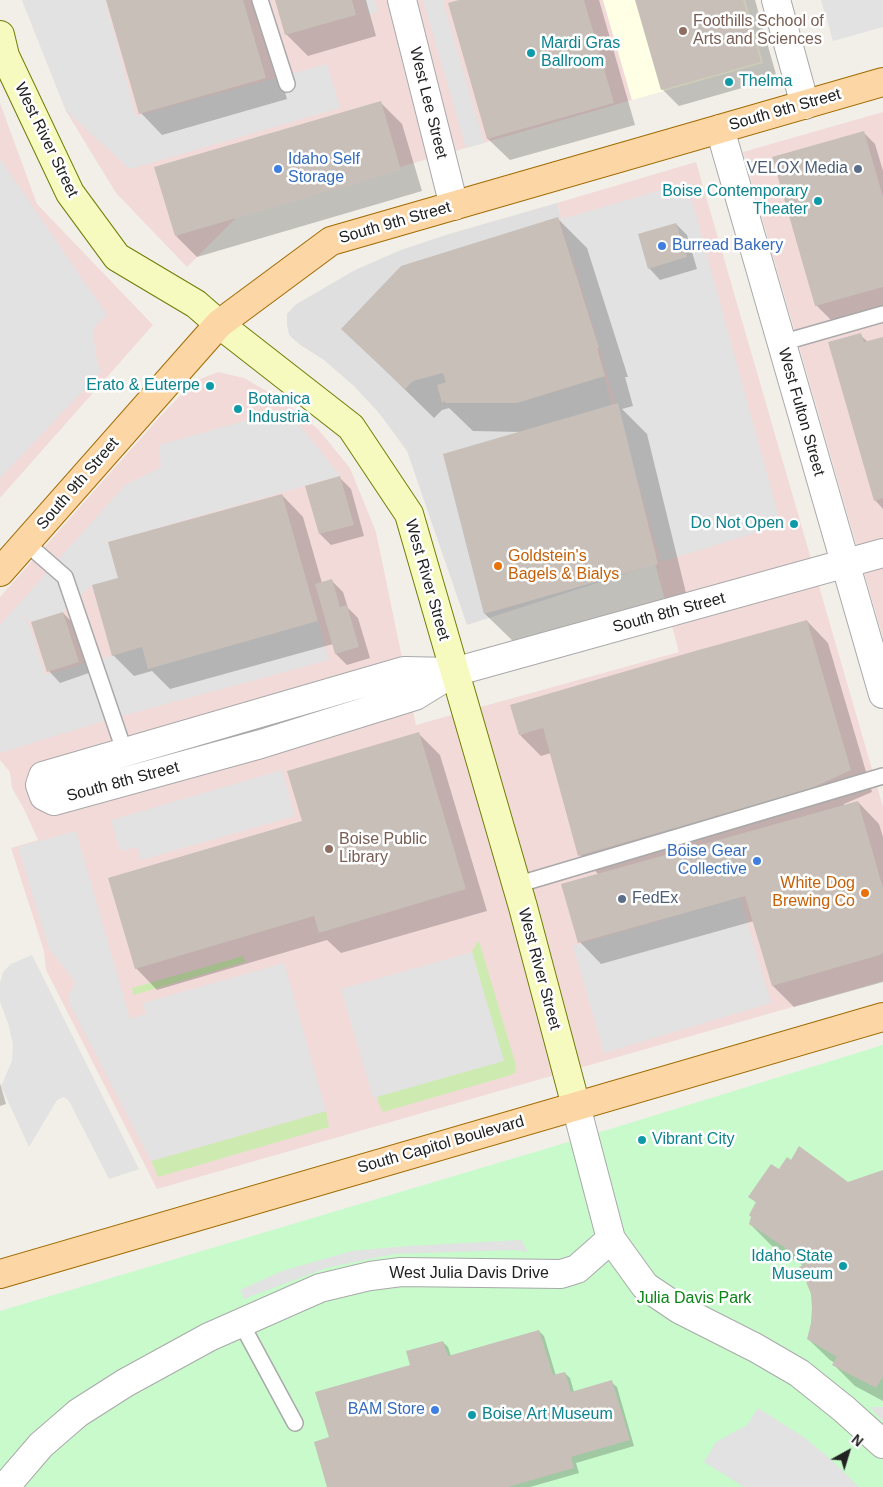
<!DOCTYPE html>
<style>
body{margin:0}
#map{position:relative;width:883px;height:1487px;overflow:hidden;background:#f2efe9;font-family:Helvetica,sans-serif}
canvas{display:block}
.north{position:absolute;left:823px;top:1427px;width:50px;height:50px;-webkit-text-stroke:4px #fff;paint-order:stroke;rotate:39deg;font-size:14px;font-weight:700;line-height:20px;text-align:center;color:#222}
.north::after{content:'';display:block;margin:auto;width:18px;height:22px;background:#222;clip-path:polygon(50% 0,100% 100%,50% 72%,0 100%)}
</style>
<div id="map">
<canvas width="883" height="1487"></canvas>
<div class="north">N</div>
</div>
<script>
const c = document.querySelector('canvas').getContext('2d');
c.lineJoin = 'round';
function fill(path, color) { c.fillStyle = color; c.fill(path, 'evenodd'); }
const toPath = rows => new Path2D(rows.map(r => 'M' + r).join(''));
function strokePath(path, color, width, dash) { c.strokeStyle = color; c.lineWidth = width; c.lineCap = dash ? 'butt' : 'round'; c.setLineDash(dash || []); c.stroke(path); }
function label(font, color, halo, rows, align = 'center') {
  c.font = font + ' Helvetica,sans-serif'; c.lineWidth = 5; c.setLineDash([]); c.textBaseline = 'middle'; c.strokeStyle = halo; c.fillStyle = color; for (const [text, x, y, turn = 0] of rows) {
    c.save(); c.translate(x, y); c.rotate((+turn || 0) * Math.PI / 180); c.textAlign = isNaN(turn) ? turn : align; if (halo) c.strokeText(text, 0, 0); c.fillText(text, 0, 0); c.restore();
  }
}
fill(toPath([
 [557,203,656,564,467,625,407,451,379,413,354,386,324,360,299,344,289,335,287,325,287,314,295,305,355,270,401,250,449,234]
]), '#e0dfdf');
fill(toPath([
 [22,0,603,0,632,100,241,213,187,267,116,193,66,111],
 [0,103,37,204,153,325,0,498],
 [883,112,883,638,743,152],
 [696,162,883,807,883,981,157,1189,46,970,44,951,11,848,38,840,24,809,12,788,10,772,0,760,0,597,164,412,195,381,218,372,244,378,282,400,318,429,350,468,376,532,416,725,679,652,557,203]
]), '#f2dad9');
fill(toPath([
 [603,0,745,0,763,63,632,100]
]), '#ffffe5');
fill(toPath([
 [479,941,515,1062,516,1072,511,1075,383,1112,378,1102,377,1093,385,1094,503,1060,472,952,476,944],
 [243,956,245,962,134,995,132,988],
 [326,1111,329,1127,158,1177,151,1161]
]), '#cdebb0');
fill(toPath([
 [883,1045,883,1487,0,1487,0,1311,555,1146]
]), '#c8facc');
fill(toPath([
 [22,0,105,0,136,116,327,64,340,108,130,169,66,111],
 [365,0,375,0,378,12,369,15],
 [423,0,446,0,443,1,484,143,466,148],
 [821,0,883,0,883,27,833,41],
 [0,159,107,315,93,328,95,350,100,373,0,478],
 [678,185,685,185,689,190,781,525,661,562,562,219],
 [287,409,340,476,108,542,118,578,92,585,63,612,31,622,18,614,29,624,45,675,142,647,148,668,318,621,329,660,107,720,0,753,0,625,126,484,161,468,159,445],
 [282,770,295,816,141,860,137,847,120,851,111,820],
 [76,831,130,1019,146,1014,143,1003,284,963,326,1111,151,1161,69,1003,70,994,75,983,69,973,49,949,18,847],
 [740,897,771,1003,604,1053,573,946],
 [472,952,504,1061,373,1098,341,989],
 [32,955,139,1169,109,1179,69,1101,64,1097,57,1100,29,1147,1,1086,12,1061,13,1045,9,1026,0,1002,0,983,3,972,11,964],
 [521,1240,528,1252,515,1250,394,1254,326,1268,244,1299,240,1290,282,1271,352,1251,408,1246],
 [870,1407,883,1407,883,1421],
 [758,1408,805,1438,827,1456,859,1487,744,1487,704,1462,716,1442,747,1425]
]), '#e2e2e2');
fill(toPath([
 [108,0,258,0,287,99,162,135,141,113],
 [276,0,366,0,376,36,308,56,286,34],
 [463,0,599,0,635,125,510,160,488,139,449,4],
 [636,0,755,0,777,78,679,106,662,89],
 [381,103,402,124,422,191,197,257,176,236],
 [864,133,875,144,883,171,883,314,838,327,816,305],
 [558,219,587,248,628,377,625,377,633,406,622,409,647,434,686,593,515,643,485,614,445,455,521,432,473,431,449,408,442,410,434,418,343,329],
 [676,224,687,235,697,269,660,280,649,268],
 [860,335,868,342,883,338,883,509,875,500],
 [339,477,351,489,364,536,331,545,320,534,307,487],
 [282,495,303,517,322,583,332,581,343,592,348,608,358,618,370,658,347,665,336,654,333,644,170,689,152,671,134,676,113,655,120,578],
 [63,613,74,624,89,673,60,683,49,671],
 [807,621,828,643,872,792,844,804,844,806,858,802,879,824,883,837,883,982,794,1007,773,986,754,921,601,964,580,942,599,875,580,855,551,753,541,756,520,735],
 [419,734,440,755,487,911,341,953,327,940,157,990,136,968,303,822],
 [0,1083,6,1104,0,1106],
 [780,1171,848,1184,883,1172,883,1401,855,1386,834,1365,835,1363,830,1360,808,1339,813,1323,812,1293,804,1266,772,1246,750,1224,757,1203,750,1197],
 [539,1331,544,1336,556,1376,565,1373,570,1378,574,1392,611,1382,617,1387,634,1446,576,1463,579,1473,530,1487,328,1487,330,1438,412,1366,443,1342,448,1347,451,1356]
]), '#0003');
fill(toPath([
 [106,0,243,0,266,78,139,114],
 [275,0,352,0,356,15,285,35],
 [459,0,584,0,614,103,487,139,448,3],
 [635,0,743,0,761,62,661,90],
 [381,101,401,170,175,236,154,167],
 [864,131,883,197,883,287,815,306,772,157],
 [558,217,599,348,597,348,605,376,517,403,446,403,445,401,442,403,437,385,446,382,443,373,413,381,405,389,341,329,401,266],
 [676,223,687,257,648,269,638,234],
 [861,333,864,342,883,337,883,498,874,501,828,342],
 [618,403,658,564,484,614,443,454],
 [340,476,354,525,319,534,305,486],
 [282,494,318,621,148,669,142,647,112,656,92,585,118,578,108,542],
 [332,579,340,607,347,605,359,647,335,654,315,584],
 [63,612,79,662,47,672,31,622],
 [807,620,851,770,810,789,578,856,543,728,519,735,510,705,695,651],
 [419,732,466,889,319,933,314,916,135,969,108,878,302,821,287,771],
 [858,801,883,888,883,953,880,955,772,986,745,896,578,943,561,884],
 [799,1146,848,1182,883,1170,883,1377,876,1388,832,1365,837,1357,807,1339,811,1323,812,1308,811,1294,805,1279,798,1268,806,1263,781,1245,749,1224,751,1217,749,1215,756,1202,748,1197,771,1164,779,1169,787,1157,791,1160],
 [539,1330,553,1375,565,1372,571,1392,612,1380,630,1440,571,1457,574,1468,508,1487,327,1487,314,1442,329,1437,315,1392,410,1365,406,1351,443,1341,448,1356]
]), '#c7bfb8');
const lane = toPath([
 [260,0,287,84],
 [781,343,883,314],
 [26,543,65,577,125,753],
 [516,885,883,776],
 [241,1323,295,1423]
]);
const street = toPath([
 [402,0,454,206],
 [776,0,805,105],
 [720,129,883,694],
 [454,672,415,696,261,744,54,801,44,796,40,785,43,776,404,671,454,672,883,553],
 [576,1106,611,1239,645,1286,679,1309,756,1348,799,1373,844,1409,883,1444],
 [5,1487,41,1445,78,1413,125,1383,209,1337,320,1288,370,1276,401,1272,561,1274,577,1269,611,1239]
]);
const secondary = toPath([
 [0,35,5,56,70,193,117,257,196,304,219,324,351,427,409,514,523,907,576,1106]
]);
const primary = toPath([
 [0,572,219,324,331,241,883,82],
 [0,1274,883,1017]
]);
strokePath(lane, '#a9a9a9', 18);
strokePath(street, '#a9a9a9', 30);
strokePath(secondary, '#707d05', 30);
strokePath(primary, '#a06b00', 30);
strokePath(lane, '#fff', 15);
strokePath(street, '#fff', 28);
strokePath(secondary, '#f7fabf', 28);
strokePath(primary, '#fcd6a4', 28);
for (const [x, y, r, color] of [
 [683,31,5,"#8d6e63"],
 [531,53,5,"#0f9aa8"],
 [729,82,5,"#0f9aa8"],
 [278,169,5,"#3f7fe0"],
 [858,169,5,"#5c6f8a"],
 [818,201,5,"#0f9aa8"],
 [662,246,5,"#3f7fe0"],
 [210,386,5,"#0f9aa8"],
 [238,409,5,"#0f9aa8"],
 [794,524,5,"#0f9aa8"],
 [498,566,5,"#e8710a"],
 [329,849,5,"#8d6e63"],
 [757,861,5,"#3f7fe0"],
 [865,893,5,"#e8710a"],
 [622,899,5,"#5c6f8a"],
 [642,1140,5,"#0f9aa8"],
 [843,1266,5,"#0f9aa8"],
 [435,1410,5,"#3f7fe0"],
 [472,1415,5,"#0f9aa8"]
]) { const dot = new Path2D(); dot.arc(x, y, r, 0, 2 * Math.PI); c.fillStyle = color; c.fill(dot); strokePath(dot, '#fff', 2); }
label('16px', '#785e54', '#fff', [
 ["Foothills School of",693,22],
 ["Arts and Sciences",693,40],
 ["Boise Public",339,840],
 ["Library",339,858]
], 'left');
label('16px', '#0d838f', '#fff', [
 ["Mardi Gras",541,44],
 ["Ballroom",541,62],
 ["Thelma",739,82],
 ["Boise Contemporary",808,192,"right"],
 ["Theater",808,210,"right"],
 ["Erato & Euterpe",200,386,"right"],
 ["Botanica",248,400],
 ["Industria",248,418],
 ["Do Not Open",784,524,"right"],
 ["Vibrant City",652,1140],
 ["Idaho State",833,1257,"right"],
 ["Museum",833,1275,"right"],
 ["Boise Art Museum",482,1415]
], 'left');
label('16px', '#222', '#fff', [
 ["West Lee Street",428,103,76],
 ["South 9th Street",785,110,-16],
 ["West River Street",46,140,64],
 ["South 9th Street",395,223,-16],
 ["West Fulton Street",801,412,74],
 ["South 9th Street",78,484,-49],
 ["West River Street",427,580,74],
 ["South 8th Street",669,613,-15],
 ["South 8th Street",123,782,-15],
 ["West River Street",539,969,75],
 ["South Capitol Boulevard",441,1145,-16],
 ["West Julia Davis Drive",469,1274]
]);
label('16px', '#366cbe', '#fff', [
 ["Idaho Self",288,160],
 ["Storage",288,178],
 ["Burread Bakery",672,246],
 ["Boise Gear",747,852,"right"],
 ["Collective",747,870,"right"],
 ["BAM Store",425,1410,"right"]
], 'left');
label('16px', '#4e5e75', '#fff', [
 ["VELOX Media",848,169],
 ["FedEx",632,899,"left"]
], 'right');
label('16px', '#c56008', '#fff', [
 ["Goldstein's",508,557],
 ["Bagels & Bialys",508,575],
 ["White Dog",855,884,"right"],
 ["Brewing Co",855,902,"right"]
], 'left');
label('16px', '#0c8416', '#fff', [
 ["Julia Davis Park",694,1299]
]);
</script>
